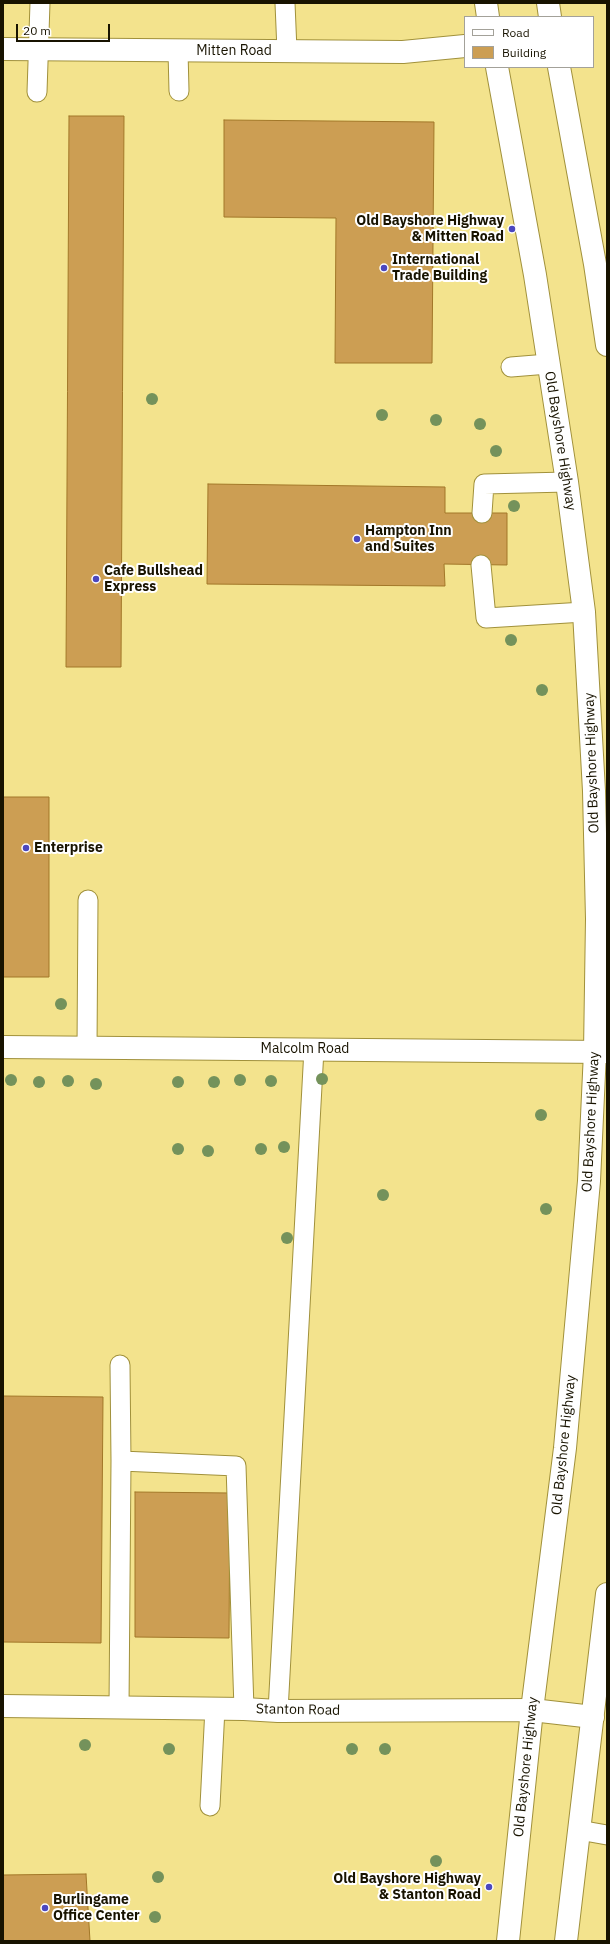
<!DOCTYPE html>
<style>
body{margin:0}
#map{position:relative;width:610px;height:1944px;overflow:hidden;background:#f3e38d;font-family:"IBM Plex Sans",sans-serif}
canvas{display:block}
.frame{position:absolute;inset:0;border:4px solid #181300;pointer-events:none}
.legend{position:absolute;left:464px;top:16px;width:130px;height:52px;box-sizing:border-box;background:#fff;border:1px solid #a3a199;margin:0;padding:5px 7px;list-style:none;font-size:12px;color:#181300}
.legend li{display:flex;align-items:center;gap:8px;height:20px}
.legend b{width:20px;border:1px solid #a3a199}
.scale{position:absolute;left:16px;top:24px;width:94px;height:18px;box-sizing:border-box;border:2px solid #181300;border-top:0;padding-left:5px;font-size:12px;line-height:14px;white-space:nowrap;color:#181300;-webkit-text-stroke:3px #fff;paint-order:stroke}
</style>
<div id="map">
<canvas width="610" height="1944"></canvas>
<div class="frame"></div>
<ul class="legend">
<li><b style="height:5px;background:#fff"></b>Road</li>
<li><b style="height:11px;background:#cc9e53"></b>Building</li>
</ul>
<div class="scale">20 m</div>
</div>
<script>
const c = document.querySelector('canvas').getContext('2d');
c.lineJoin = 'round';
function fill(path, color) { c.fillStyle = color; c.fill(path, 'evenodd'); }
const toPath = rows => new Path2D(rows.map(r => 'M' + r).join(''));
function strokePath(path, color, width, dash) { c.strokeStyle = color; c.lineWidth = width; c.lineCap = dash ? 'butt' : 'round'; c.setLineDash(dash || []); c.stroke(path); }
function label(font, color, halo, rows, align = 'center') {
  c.font = font + ' "IBM Plex Sans",sans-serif'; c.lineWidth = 4; c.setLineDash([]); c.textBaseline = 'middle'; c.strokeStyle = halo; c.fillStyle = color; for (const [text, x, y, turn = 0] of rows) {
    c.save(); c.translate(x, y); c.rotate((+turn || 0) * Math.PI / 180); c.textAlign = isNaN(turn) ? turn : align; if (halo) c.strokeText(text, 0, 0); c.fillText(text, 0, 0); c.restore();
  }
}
const building = toPath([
 [69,116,124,116,121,667,66,667,69,116],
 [224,120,434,122,432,363,335,363,336,218,224,217,224,120],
 [208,484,445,487,445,513,507,513,507,565,444,564,445,586,207,584,208,484],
 [3,797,49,797,49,977,3,977,3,797],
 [3,1396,103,1397,101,1643,3,1642,3,1396],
 [135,1492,230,1493,229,1638,135,1637,135,1492],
 [86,1874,90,1941,3,1941,3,1875,86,1874]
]);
fill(building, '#cc9e53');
strokePath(building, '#a27728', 1);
const service = toPath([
 [285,3,287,51],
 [178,51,179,91],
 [37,92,40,3],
 [511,367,548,364],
 [482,513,484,484,567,482],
 [481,565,486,618,584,612],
 [87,1048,88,900],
 [120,1365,121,1461],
 [119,1707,121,1461,236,1466,244,1709],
 [278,1711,314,1049],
 [210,1806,215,1708],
 [579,1830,607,1835]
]);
const minor = toPath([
 [3,49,403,52,465,46],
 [3,1047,607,1052],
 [3,1706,244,1709,278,1711,532,1710,593,1717]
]);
const secondary = toPath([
 [486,3,488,17],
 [548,3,550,17],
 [497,67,535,275,567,482,584,612,594,791,597,919,595,1052,589,1181,565,1448,532,1710,508,1941],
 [559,67,595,264,607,345],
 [566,1941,607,1594]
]);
strokePath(service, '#a1913b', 21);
strokePath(minor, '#a1913b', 24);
strokePath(secondary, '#a1913b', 24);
strokePath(service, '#fff', 19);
strokePath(minor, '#fff', 22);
strokePath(secondary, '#fff', 22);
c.fillStyle = '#74925b';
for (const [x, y] of [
 [152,399],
 [382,415],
 [436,420],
 [480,424],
 [496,451],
 [514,506],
 [511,640],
 [542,690],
 [61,1004],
 [322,1079],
 [11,1080],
 [240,1080],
 [68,1081],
 [271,1081],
 [39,1082],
 [178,1082],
 [214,1082],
 [96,1084],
 [541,1115],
 [284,1147],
 [178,1149],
 [261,1149],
 [208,1151],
 [383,1195],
 [546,1209],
 [287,1238],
 [85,1745],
 [169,1749],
 [352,1749],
 [385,1749],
 [436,1861],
 [158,1877],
 [155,1917]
]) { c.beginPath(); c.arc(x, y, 6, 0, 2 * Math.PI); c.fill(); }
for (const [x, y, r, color] of [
 [512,229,4,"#4b47be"],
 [384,268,4,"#4b47be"],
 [357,539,4,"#4b47be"],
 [96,579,4,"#4b47be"],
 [26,848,4,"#4b47be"],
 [489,1887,4,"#4b47be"],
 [45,1908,4,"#4b47be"]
]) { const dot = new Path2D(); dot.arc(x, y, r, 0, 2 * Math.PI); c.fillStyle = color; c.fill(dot); strokePath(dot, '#fff', 1.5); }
label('14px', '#181300', '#fff', [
 ["Mitten Road",234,51],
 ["Old Bayshore Highway",560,441,81],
 ["Old Bayshore Highway",592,763,-92],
 ["Malcolm Road",305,1049],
 ["Old Bayshore Highway",591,1122,-87],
 ["Old Bayshore Highway",564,1445,-84],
 ["Stanton Road",298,1710,1],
 ["Old Bayshore Highway",526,1767,-84]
]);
label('bold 14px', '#181300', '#fff', [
 ["Old Bayshore Highway",504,221,"right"],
 ["& Mitten Road",504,237,"right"],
 ["International",392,260],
 ["Trade Building",392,276],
 ["Hampton Inn",365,531],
 ["and Suites",365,547],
 ["Cafe Bullshead",104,571],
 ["Express",104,587],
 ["Enterprise",34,848],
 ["Old Bayshore Highway",481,1879,"right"],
 ["& Stanton Road",481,1895,"right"],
 ["Burlingame",53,1900],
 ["Office Center",53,1916]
], 'left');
</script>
